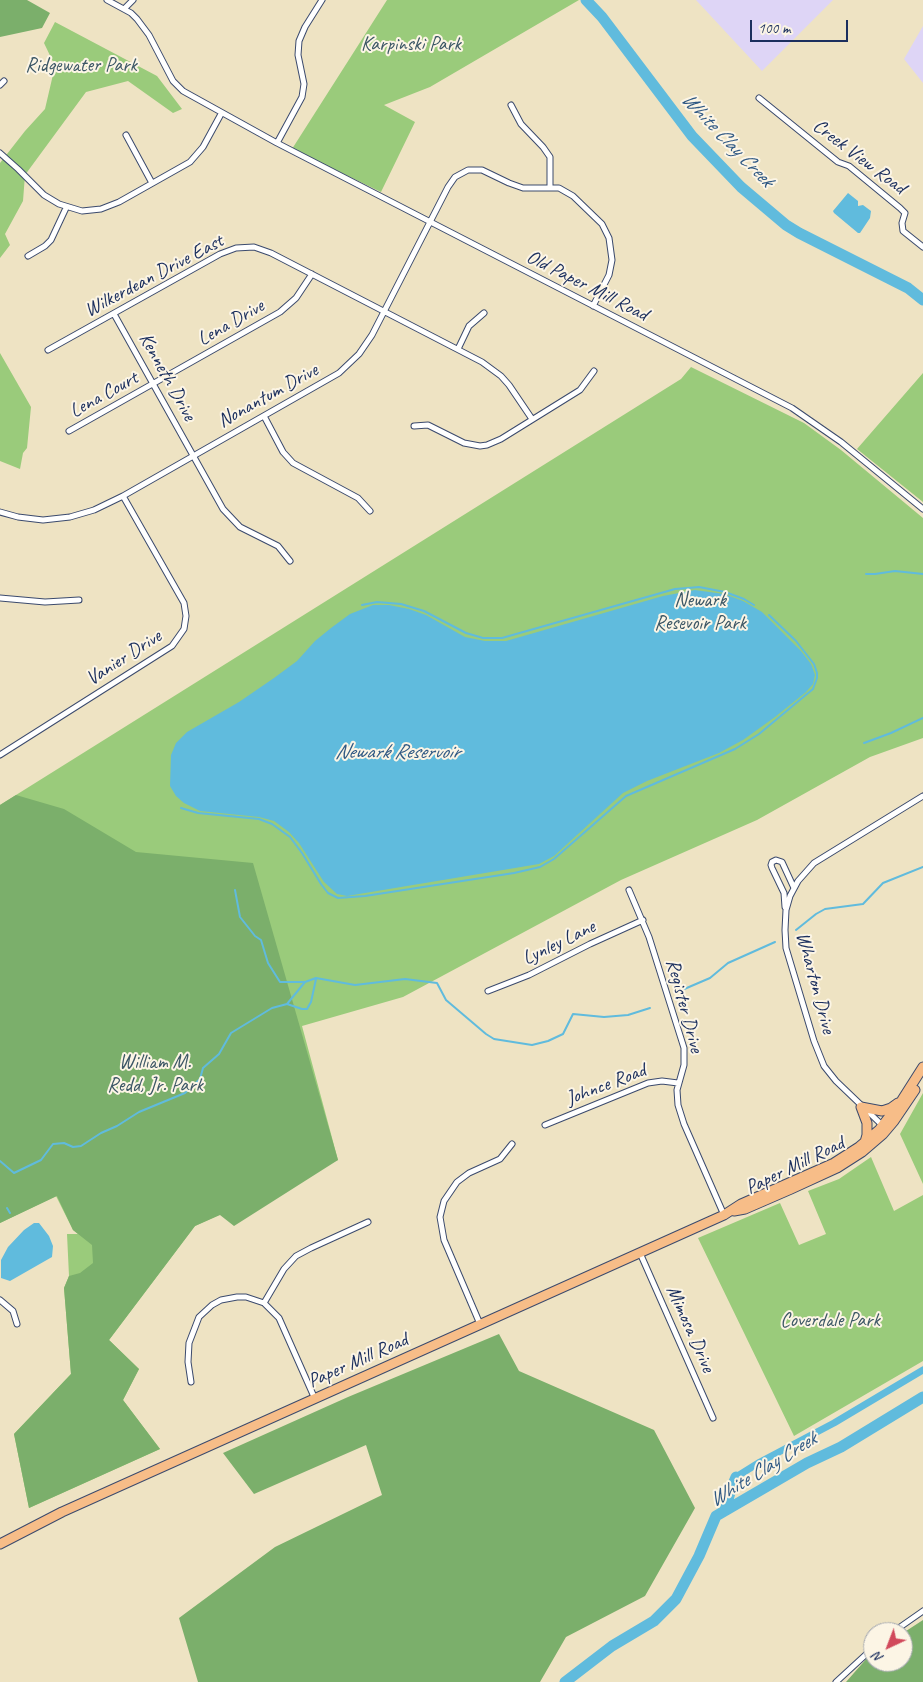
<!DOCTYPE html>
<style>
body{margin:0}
#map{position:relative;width:923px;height:1682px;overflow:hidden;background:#eee3c3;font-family:Caveat,sans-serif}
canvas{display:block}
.north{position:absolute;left:863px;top:1622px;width:50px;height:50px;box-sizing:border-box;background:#fcf5e5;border:1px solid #a2a6af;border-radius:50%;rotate:223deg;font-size:14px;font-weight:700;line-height:20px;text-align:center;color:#1b2f5e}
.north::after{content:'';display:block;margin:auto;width:18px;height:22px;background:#d1495b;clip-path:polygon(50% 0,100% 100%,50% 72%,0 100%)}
.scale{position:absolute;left:750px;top:20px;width:98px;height:22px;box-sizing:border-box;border:2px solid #1b2f5e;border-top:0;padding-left:6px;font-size:15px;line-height:18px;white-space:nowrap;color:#1b2f5e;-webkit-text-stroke:4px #fcf5e5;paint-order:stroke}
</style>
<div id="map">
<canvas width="923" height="1682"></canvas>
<div class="north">N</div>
<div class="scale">100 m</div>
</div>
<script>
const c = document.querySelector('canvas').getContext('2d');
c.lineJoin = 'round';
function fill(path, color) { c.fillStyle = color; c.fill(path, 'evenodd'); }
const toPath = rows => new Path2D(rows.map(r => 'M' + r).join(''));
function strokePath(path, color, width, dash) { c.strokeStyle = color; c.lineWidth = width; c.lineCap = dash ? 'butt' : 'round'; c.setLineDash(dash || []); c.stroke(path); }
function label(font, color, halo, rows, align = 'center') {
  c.font = font + ' Caveat,sans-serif'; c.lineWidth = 4; c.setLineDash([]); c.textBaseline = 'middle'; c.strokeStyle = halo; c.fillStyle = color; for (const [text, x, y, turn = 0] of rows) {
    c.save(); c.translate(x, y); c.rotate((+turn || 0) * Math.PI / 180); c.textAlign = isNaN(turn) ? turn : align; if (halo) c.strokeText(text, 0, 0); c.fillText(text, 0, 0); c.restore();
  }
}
fill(toPath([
 [696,0,833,0,762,71],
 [923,26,923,83,904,59]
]), '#ded5f6');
fill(toPath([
 [387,0,579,0,430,87,384,105,415,122,381,192,292,149],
 [55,22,157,76,182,109,173,113,128,81,86,92,25,175,23,201,5,234,10,245,0,258,0,163,25,131,45,109,55,66,44,43],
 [0,353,31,407,27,448,23,453,20,469,0,461],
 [691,367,804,423,841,450,923,518,923,738,870,757,757,820,621,880,403,997,302,1026,338,1160,195,1226,109,1340,139,1369,123,1400,160,1449,29,1508,14,1434,71,1374,64,1288,69,1276,67,1234,78,1234,73,1230,56,1196,0,1223,0,805,681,379],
 [923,373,923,502,857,449],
 [923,1093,923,1184,900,1134],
 [871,1157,894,1211,923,1195,923,1361,794,1436,698,1238,780,1203,799,1245,826,1234,808,1191,839,1179]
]), '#9acb7b');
fill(toPath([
 [0,0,27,0,50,13,42,28,0,37],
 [16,795,64,809,136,852,253,863,338,1160,234,1226,220,1215,195,1226,109,1340,139,1369,123,1400,160,1449,29,1508,14,1434,71,1374,64,1288,69,1276,80,1273,93,1263,92,1245,73,1230,57,1196,0,1223,0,805],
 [499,1334,519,1371,654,1430,695,1508,645,1596,566,1637,540,1682,198,1682,179,1618,275,1547,382,1495,366,1445,254,1494,223,1453,348,1397],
 [923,1620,923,1682,846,1682,868,1657,873,1654,873,1662,903,1662,903,1633]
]), '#7baf6b');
fill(toPath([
 [848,193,858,201,858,206,863,205,871,211,870,218,860,233,858,233,834,213,833,211],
 [695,590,724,594,743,601,762,612,801,651,811,664,815,675,813,684,806,692,775,717,743,740,719,753,647,781,623,793,554,856,539,864,347,896,337,894,324,882,299,843,289,832,274,821,259,817,200,811,184,803,176,796,170,786,171,755,176,743,187,732,239,702,274,678,297,661,315,641,331,628,350,614,373,605,389,605,409,609,426,615,465,637,485,641,506,641,663,596],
 [34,1223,39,1223,49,1236,53,1246,52,1257,10,1281,1,1278,1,1260,8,1247,24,1230]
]), '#60bbdd');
strokePath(toPath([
 [866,574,875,574,895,571,923,574],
 [362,605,377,602,401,604,424,611,466,633,483,638,502,638,675,589,688,588,699,587,725,592,744,599,754,605],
 [864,743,891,733,923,718],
 [181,808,198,813,259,819,272,824,290,837,302,853,321,884,328,893,338,898,365,896,475,879,514,873,540,867,554,859,626,796,735,749,759,734,813,689,817,678,817,673,814,664,796,641,769,615],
 [235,890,240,917,255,936,261,940,268,963,280,982,305,982],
 [796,930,816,914,825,909,863,904,883,883,923,867],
 [682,990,710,978,728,963,775,942],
 [287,1004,302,1009,307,1009,311,1002,316,979],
 [0,1161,14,1173,41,1160,53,1144,64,1143,73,1147,81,1146,101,1133,117,1126,139,1112,185,1093,200,1079,203,1068,219,1054,231,1033,272,1008,287,1004,305,982,316,978,355,985,405,979,437,983,446,1000,486,1034,494,1039,532,1045,548,1041,563,1034,573,1014,604,1017,628,1015,650,1008],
 [7,1208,10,1213]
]), '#60bbdd', 2);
strokePath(toPath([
 [736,1477,760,1462,834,1423,923,1370]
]), '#60bbdd', 7);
strokePath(toPath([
 [586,0,602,17,692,136,741,187,786,225,799,233,908,288,923,300],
 [725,1510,731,1489,736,1477],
 [565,1682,612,1646,654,1621,676,1599,699,1556,716,1516,807,1463,841,1447,923,1397]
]), '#60bbdd', 11);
const street = toPath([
 [107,0,131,13,137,19,149,35,173,81,183,91,277,143,792,408,841,442,923,509],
 [124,9,133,0],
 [0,85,4,81],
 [759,98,838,162,849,166,900,208,905,213,902,223,903,231,923,247],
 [511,105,521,124,543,147,550,157,550,187],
 [126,135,152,183],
 [277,143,302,97,304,84,298,55,299,41,305,27,322,0],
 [0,153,18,169,44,195,59,204,82,211,101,209,119,202,190,162,203,147,221,114],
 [28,256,45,246,51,240,66,208],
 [114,314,223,509,240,527,278,546,290,561],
 [458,349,469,326,484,313],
 [48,350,220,254,236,248,254,247,271,253,482,362,501,376,509,385,532,419],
 [264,416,283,452,293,463,358,498,370,511],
 [414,426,428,425,464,443,480,446,487,445,501,439,580,390,594,371],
 [69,431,280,312,296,298,312,274],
 [0,512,18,517,43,520,70,517,94,510,123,496,339,373,359,354,372,335,448,187,455,177,468,170,482,170,509,183,523,188,559,188,573,196,602,224,609,238,612,260,609,275,593,306],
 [0,598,45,602,79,600],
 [0,755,172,646,184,629,186,616,184,603,123,496],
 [629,890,649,937,684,1048,684,1065,677,1090,678,1105,684,1124,724,1215],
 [785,907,784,893,772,868,771,865,772,862,776,860,782,862,794,888],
 [488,991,529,975,590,944,643,920],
 [545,1125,648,1083,662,1081,678,1083],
 [883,1126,836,1081,824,1066,814,1041,786,948,785,930,786,910,790,896,798,881,814,863,923,796],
 [640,1253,713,1418],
 [0,1300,13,1311,17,1324],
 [264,1303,284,1269,296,1256,311,1248,368,1222],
 [480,1324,444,1240,440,1217,444,1201,457,1182,469,1173,500,1159,512,1144],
 [191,1382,188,1362,189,1343,199,1317,212,1305,221,1300,237,1297,246,1297,264,1303,279,1318,315,1399],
 [893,1632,923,1611],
 [836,1682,873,1648]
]);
const primary = toPath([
 [861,1107,882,1111,891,1108,898,1103],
 [861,1107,867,1123,867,1135,865,1142],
 [734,1211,745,1209,791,1189,837,1168,862,1152,883,1134,894,1121,915,1090],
 [0,1544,62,1512,724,1215,741,1204,834,1163,859,1147,879,1130,902,1100,923,1067]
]);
strokePath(street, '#3b4a6d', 7);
strokePath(primary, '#3b4a6d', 11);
strokePath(street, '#fff', 5);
strokePath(primary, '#f7bd88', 9);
label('20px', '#3b5665', '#fcf5e5', [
 ["Karpinski Park",411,45],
 ["Ridgewater Park",81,66],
 ["Newark",700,601],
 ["Resevoir Park",700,624],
 ["William M.",155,1063],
 ["Redd, Jr. Park",155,1086],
 ["Coverdale Park",830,1321]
]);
label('20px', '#1b2f5e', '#fcf5e5', [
 ["Creek View Road",859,157,37],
 ["Wilkerdean Drive East",154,276,-28],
 ["Old Paper Mill Road",587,286,27],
 ["Lena Drive",231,323,-30],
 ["Kenneth Drive",167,377,61],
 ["Lena Court",104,395,-29],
 ["Nonantum Drive",268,396,-29],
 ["Vanier Drive",124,658,-33],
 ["Lynley Lane",559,943,-26],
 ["Wharton Drive",815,983,75],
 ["Register Drive",684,1006,75],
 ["Johnce Road",606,1085,-21],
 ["Paper Mill Road",795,1166,-26],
 ["Mimosa Drive",690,1329,66],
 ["Paper Mill Road",358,1361,-24]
]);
label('italic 21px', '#305984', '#fcf5e5', [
 ["White Clay Creek",727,140,46],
 ["Newark Reservoir",397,752],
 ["White Clay Creek",763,1470,-32]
]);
</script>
